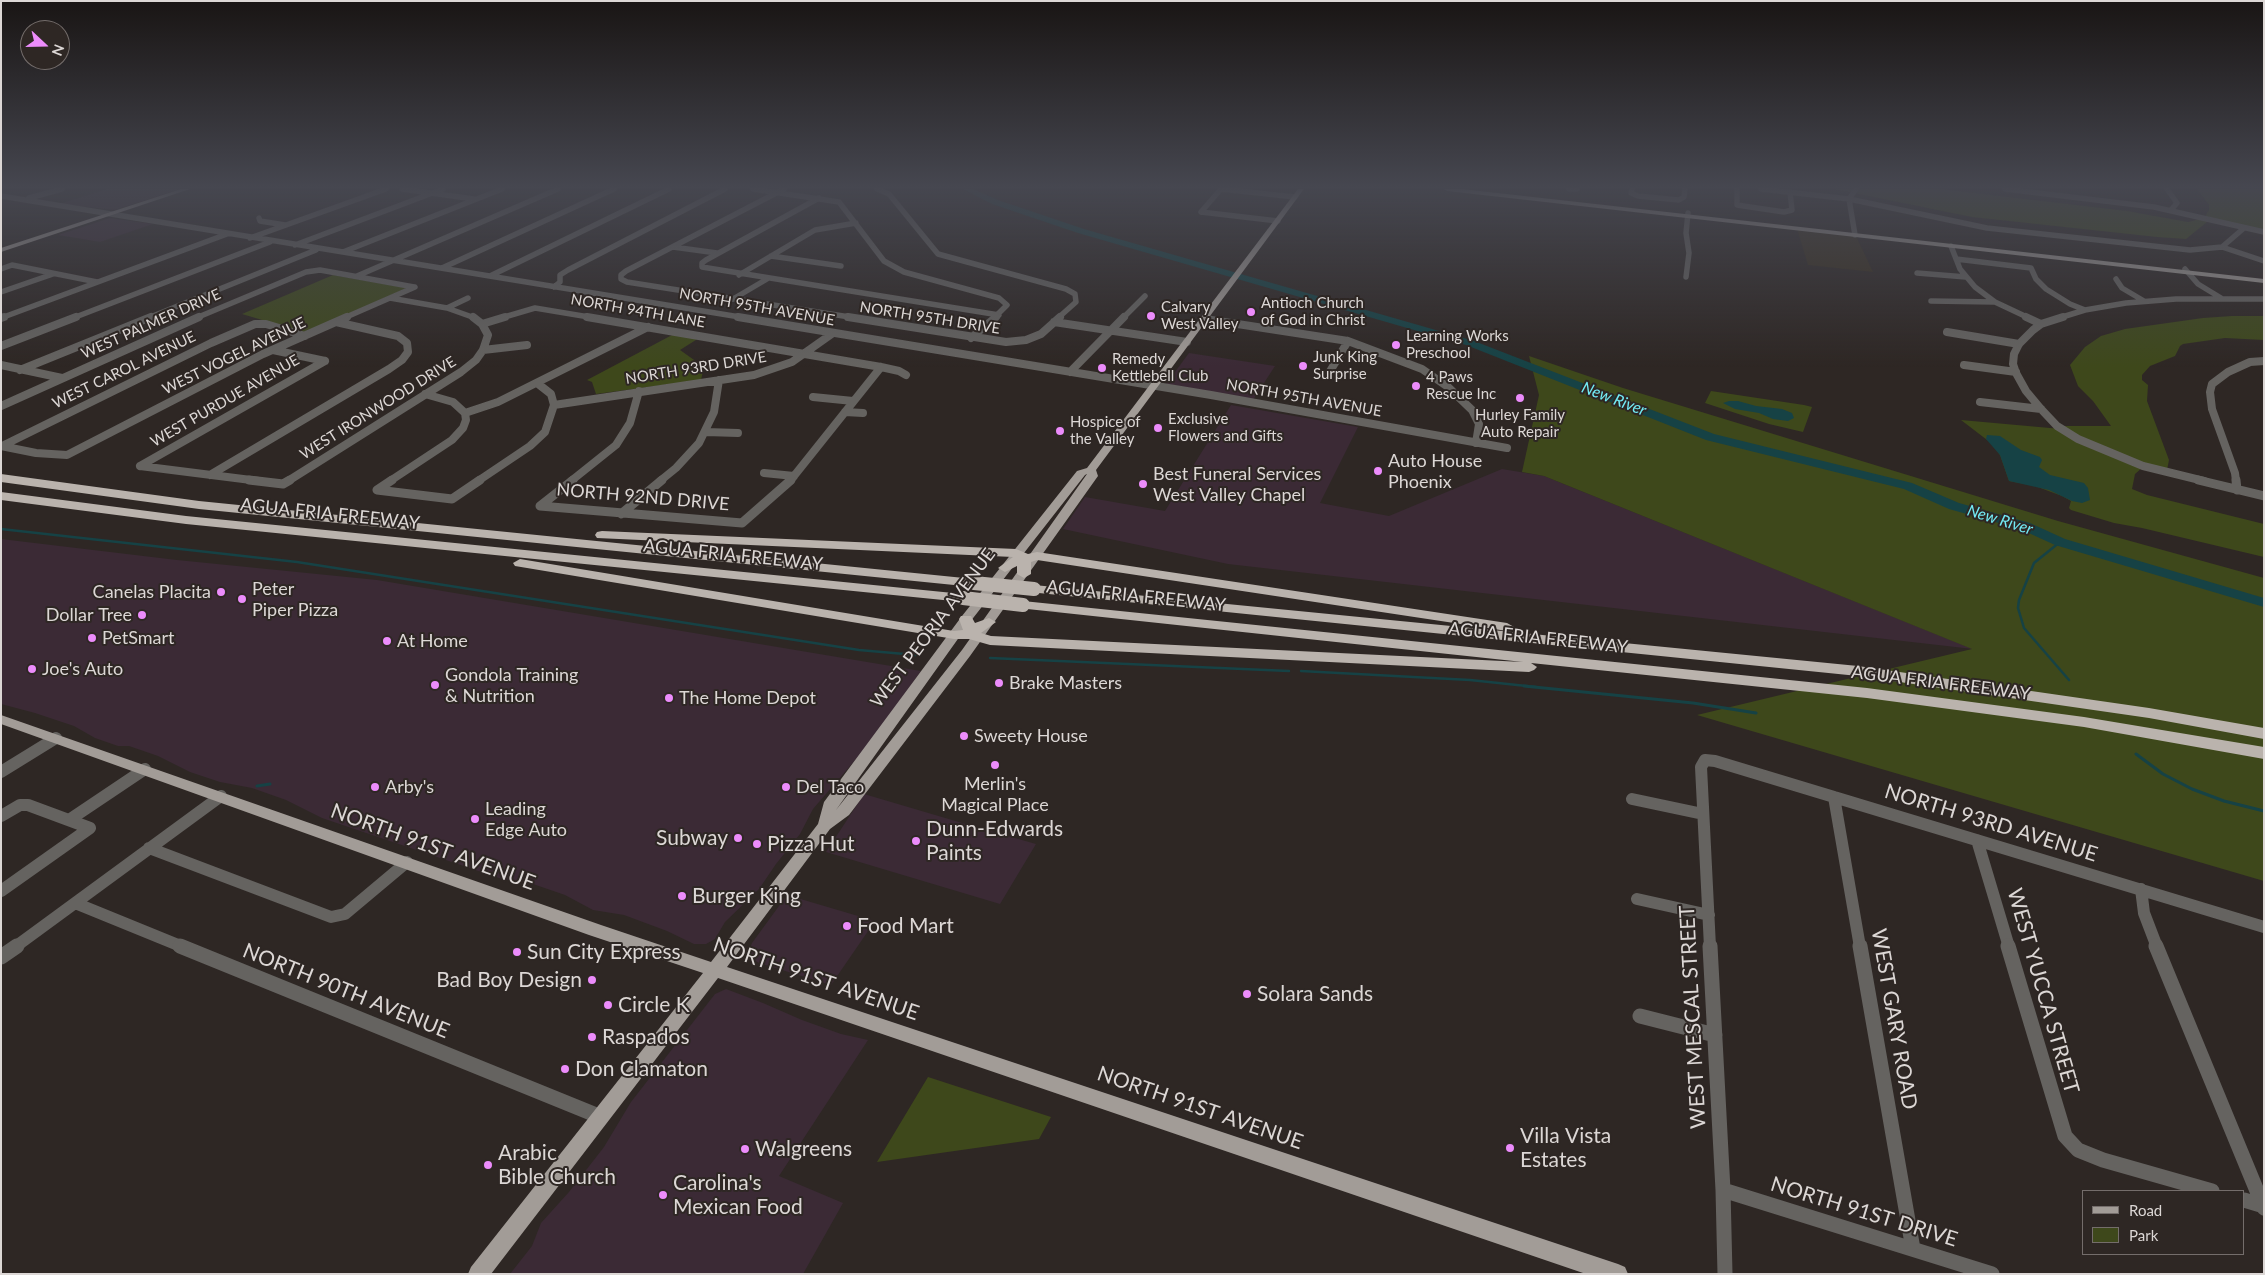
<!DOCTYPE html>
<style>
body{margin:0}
#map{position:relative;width:2265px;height:1275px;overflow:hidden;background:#2e2724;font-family:Lato,sans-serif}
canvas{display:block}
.frame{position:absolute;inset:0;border:2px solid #dcd7d5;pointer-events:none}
.legend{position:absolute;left:2082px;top:1190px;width:162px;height:65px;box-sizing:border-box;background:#2e2724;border:1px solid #746d6b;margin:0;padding:6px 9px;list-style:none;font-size:15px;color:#dcd7d5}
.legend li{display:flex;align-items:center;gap:10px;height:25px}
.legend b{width:25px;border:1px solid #746d6b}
.north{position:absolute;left:20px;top:20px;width:50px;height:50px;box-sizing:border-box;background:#2e2724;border:1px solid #746d6b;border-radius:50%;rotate:111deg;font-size:14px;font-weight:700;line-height:20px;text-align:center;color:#dcd7d5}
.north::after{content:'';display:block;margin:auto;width:18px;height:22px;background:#ec8cfb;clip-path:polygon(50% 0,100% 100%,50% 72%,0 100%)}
</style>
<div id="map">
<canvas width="2265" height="1275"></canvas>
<div class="frame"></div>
<ul class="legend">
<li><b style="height:6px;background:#a29c97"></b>Road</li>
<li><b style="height:14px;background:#3e481b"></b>Park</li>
</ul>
<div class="north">N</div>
</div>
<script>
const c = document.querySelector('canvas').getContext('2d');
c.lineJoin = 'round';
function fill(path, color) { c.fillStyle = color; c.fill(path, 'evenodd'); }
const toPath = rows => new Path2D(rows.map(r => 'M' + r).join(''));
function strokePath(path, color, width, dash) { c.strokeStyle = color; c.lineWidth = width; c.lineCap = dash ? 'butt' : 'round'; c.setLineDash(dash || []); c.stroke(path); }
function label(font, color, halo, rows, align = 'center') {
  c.font = font + ' Lato,sans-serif'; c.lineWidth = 4; c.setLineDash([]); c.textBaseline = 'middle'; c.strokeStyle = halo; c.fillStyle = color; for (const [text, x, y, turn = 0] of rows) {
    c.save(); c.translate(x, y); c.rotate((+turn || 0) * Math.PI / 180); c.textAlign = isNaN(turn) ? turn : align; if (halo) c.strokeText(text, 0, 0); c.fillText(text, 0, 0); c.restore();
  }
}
fill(toPath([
 [107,189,180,189,115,210,59,204],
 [110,218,153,224,100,242,58,235],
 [1189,353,1275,366,1253,400,1166,384],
 [1231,405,1358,427,1320,503,1389,516,1502,469,1544,476,1973,649,1228,564,1063,529,1085,497,1165,511],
 [1,539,177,560,377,580,921,671,869,744,813,809,800,834,776,864,759,889,725,922,715,939,706,944,694,944,667,931,624,915,593,910,565,895,533,884,502,879,322,818,286,800,252,788,220,782,190,772,158,756,129,746,118,746,95,738,74,726,35,713,1,704],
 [864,794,969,825,1036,844,1000,904,826,852],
 [787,895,875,921,831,985,759,963,751,958,750,948,752,943],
 [726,989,763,1003,802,1020,841,1034,868,1040,779,1176,843,1203,803,1274,510,1274,532,1246,541,1223,569,1192,604,1147,631,1102,715,994]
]), '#3b2a35');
fill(toPath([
 [1797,229,1856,236,1873,272,1808,265]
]), '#382e1e');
fill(toPath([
 [1834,189,1941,189,2127,211,2188,222,2204,218,2209,210,2209,205,2197,189,2264,189,2264,232,2214,220,2207,222,2186,239,2157,237,1972,217],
 [333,275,407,288,306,333,242,314],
 [2232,316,2264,316,2264,340,2225,338,2183,344,2180,346,2175,356,2150,366,2142,375,2142,380,2148,385,2147,401,2169,460,2167,470,2143,467,2135,474,2132,489,2147,495,2264,524,2264,557,2142,528,2114,523,2071,510,2069,508,2071,501,2062,496,2035,486,2009,481,2000,455,1991,443,1961,420,2061,429,2057,426,2111,426,2093,401,2078,386,2070,365,2085,347,2101,336,2125,329,2203,318],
 [674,334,699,338,680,350,704,367,701,380,596,394,592,382,587,380],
 [1529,356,1623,388,2058,521,2264,578,2264,881,1697,715,1972,649,1544,476,1522,472,1539,395],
 [1711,391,1804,405,1812,407,1803,432,1769,424,1705,403],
 [928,1077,1051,1117,1039,1139,877,1162]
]), '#3e481b');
fill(toPath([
 [1729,401,1738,401,1756,406,1782,409,1792,413,1794,418,1788,421,1773,419,1759,413,1735,409,1723,403],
 [1987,435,2000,436,2021,450,2040,457,2042,460,2039,467,2050,475,2084,483,2088,488,2090,500,2082,503,2072,501,2049,490,2009,481,2000,455,1986,439]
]), '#164245');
strokePath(toPath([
 [1,529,297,562,859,650,916,655],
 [2060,542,2034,563,2019,600,2018,608,2024,628,2069,680],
 [990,658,1289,671],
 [1301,671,1470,680,1536,687]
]), '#164245', 2.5);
strokePath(toPath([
 [1524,686,1693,703,1756,713],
 [2136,754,2163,774,2192,789,2224,801,2264,811],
 [257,786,270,784]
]), '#164245', 3);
fill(toPath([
 [963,189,973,189,998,200,1084,229,1474,341,1714,434,1912,483,1959,503,2030,523,2065,539,2264,598,2264,607,2055,545,2020,529,1949,509,1904,489,1706,440,1466,345,1078,233,992,204,963,189]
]), '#164245');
strokePath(toPath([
 [402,189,474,199],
 [753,189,839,202,884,261,904,272,999,298,1007,305,994,318],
 [784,189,626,271,621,275,621,279,627,282,856,318],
 [877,189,889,194,938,254,1066,289,1075,294,1076,302,1058,318],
 [1221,189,1295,197],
 [1569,189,1577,189],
 [1632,189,1631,193,1638,196,1679,200,1684,197,1685,189],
 [1737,189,1737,205,1784,212,1792,210,1790,192],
 [1761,189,1849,199,1987,228,2190,250,2222,247,2244,228],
 [2005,189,2154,207,2264,232],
 [2167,189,2177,203,2171,210],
 [1,196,746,318],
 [29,198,62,189],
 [819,198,706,260,702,263,702,267,999,315],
 [1201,212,1278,221],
 [1201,212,1221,189],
 [259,218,260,221,285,225],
 [1855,235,1849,199,1856,189],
 [250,238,386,189],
 [295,245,443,189],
 [1951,246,1960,269,1975,287,1995,302,2029,318],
 [673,247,717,253],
 [2222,247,2264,261],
 [343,252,502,189],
 [771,256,841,266],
 [1956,259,2031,268,2036,279,2046,289,2070,304,2085,310],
 [442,268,614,189],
 [1,269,12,265,97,282],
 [2185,269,2198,284,2221,298],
 [1917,273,1966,277],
 [739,275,815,230,856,223],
 [357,276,558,189],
 [490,276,669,189],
 [1686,277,1689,253,1686,233,1688,213],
 [2116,279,2122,288,2144,301],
 [554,287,560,282,560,275,568,270,725,189],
 [1,292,53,274],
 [390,298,447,308,475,318],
 [733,299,767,279],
 [1931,301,1995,302],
 [447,308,468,298],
 [1,318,227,234],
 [73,318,270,242],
 [148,318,316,250],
 [196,318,306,272,320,270,414,287],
 [344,318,415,287],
 [501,318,535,308,595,318],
 [1123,318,1145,296],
 [2059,318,2085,310,2126,303,2176,299,2264,299]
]), '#656360', 5.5);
strokePath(toPath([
 [587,317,881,367,899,371,906,375],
 [738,317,1211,395,1507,448],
 [848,317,1006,342,1026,340,1041,334,1060,317],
 [2026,317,2041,324],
 [2063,317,2041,324,2033,330,2019,344,2014,354,2013,364,2016,373,2026,391,2041,409,2057,426,2078,439,2143,466,2204,481],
 [1,318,4,317],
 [1205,319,1348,341,1422,369,1448,387,1472,410,1479,424,1476,443],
 [1054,322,1187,342],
 [482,324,505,317],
 [1947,332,2019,344],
 [971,338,996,317],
 [1,346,76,317],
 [273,350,325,361],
 [483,350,527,345],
 [1,365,62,378],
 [1964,365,2016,372],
 [20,370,151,317],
 [1070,372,1124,317],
 [1329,373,1348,341],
 [425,394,453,402,465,413],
 [813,397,853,401],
 [1980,402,2041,409],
 [554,405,754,375,792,362,833,333],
 [1,406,199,317],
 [845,412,863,413],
 [706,432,738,433],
 [1,446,36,453,67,455,263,354,347,317],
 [2,446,211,343,255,324,266,324,305,336],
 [140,466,259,481],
 [140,466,325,361],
 [764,473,794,476],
 [210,475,389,369,402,360,408,352,407,343,398,336,336,322],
 [288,481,461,372,476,360,483,350,488,335,482,324,473,317],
 [390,481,452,440,463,428,466,420,465,413,498,402,648,327],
 [478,481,530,446,545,432,554,405,551,394,537,383],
 [571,481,616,445,630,423,639,391],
 [660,481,676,468,699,443,714,412,719,380],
 [790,481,881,367],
 [2236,481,2235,473,2212,409,2210,392,2212,384,2228,372,2250,362,2264,361]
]), '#656360', 8);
strokePath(toPath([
 [249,480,283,484,290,480],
 [392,480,377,490,452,499,480,480],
 [573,480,540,506,742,523,791,480],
 [2198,480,2264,496],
 [2236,480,2237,490],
 [621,514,662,480]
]), '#656360', 9);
strokePath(toPath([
 [1,772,56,738],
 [1834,797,1860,947],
 [1632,799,1703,814],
 [1,816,20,805,28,805,90,828],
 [69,820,145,769],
 [1977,840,2009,947],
 [149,848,331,917,345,914,407,862],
 [2141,889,2144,913,2157,947],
 [1,891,90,828],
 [1637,899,1709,915],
 [75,903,183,947],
 [15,947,221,796],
 [1710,947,1701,767,1705,760,1715,761,2264,927]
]), '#656360', 12);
strokePath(toPath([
 [180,946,601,1117],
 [1710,946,1723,1190,1725,1274],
 [1860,946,1913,1249],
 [2008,946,2065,1136,2078,1150,2103,1160,2212,1191],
 [2156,946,2264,1208],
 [1,957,17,946],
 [1640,1016,1715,1035],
 [1723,1190,1992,1274],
 [2244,1200,2264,1206]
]), '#656360', 15);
fill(toPath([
 [181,189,190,189,1,252,1,248,181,189],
 [1298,189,1304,189,1096,470,1098,476,970,656,849,815,830,829,727,967,1618,1264,1625,1267,1628,1274,1586,1274,718,978,491,1274,468,1274,471,1267,703,973,589,935,1,724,1,715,601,925,711,962,818,824,824,802,962,616,1077,471,1087,468,1298,189],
 [1087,474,962,650,836,810,970,622,1085,475,1087,474],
 [1444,189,1462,189,2264,279,2264,283,1447,191,1444,189]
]), '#a29c97');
fill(toPath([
 [1,474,199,501,974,579,981,583,974,587,199,509,1,482,1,474],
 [1,492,186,516,963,594,970,598,963,602,186,524,1,500,1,492],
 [602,531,1016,549,1028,554,1037,552,1507,623,1514,627,1507,631,1037,560,1031,562,1031,574,1024,578,1017,574,1017,566,1005,572,998,568,1013,557,597,538,595,535,597,532,602,531],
 [520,559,954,631,963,630,959,619,961,616,971,616,975,623,989,618,996,622,981,633,991,636,1523,662,1018,608,1016,605,1023,601,1867,688,2084,717,2264,747,2264,759,2084,727,1867,698,1531,663,1537,667,1534,670,1529,672,990,645,969,639,954,639,515,566,513,563,520,559],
 [1034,585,1858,666,2149,708,2264,728,2264,739,2149,718,1858,676,1029,592,1027,589,1034,585]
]), '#bab3ad');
strokePath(toPath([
 [974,583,1034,589],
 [963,598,1023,605]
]), '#bab3ad', 14);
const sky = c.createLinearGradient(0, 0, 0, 367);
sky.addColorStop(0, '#191514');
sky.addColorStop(0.51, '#464750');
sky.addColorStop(1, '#46475000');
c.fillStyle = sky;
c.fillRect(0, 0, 2265, 367);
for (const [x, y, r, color] of [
 [1251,312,5,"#ec8cfb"],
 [1151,316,5,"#ec8cfb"],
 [1396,345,5,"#ec8cfb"],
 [1303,366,5,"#ec8cfb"],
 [1102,368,5,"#ec8cfb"],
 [1416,386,5,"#ec8cfb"],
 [1520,398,5,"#ec8cfb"],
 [1158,428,5,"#ec8cfb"],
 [1060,431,5,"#ec8cfb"],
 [1378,471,5,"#ec8cfb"],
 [1143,484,5,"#ec8cfb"],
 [221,592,5,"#ec8cfb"],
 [242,599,5,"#ec8cfb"],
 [142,615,5,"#ec8cfb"],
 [92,638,5,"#ec8cfb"],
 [387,641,5,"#ec8cfb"],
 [32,669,5,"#ec8cfb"],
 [999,683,5,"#ec8cfb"],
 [435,685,5,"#ec8cfb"],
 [669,698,5,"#ec8cfb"],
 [964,736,5,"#ec8cfb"],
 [995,765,5,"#ec8cfb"],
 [375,787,5,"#ec8cfb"],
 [786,787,5,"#ec8cfb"],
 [475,819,5,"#ec8cfb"],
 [738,838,5,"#ec8cfb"],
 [916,841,5,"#ec8cfb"],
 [757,844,5,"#ec8cfb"],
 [682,896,5,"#ec8cfb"],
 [847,926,5,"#ec8cfb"],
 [517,952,5,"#ec8cfb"],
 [592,980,5,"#ec8cfb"],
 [1247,994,5,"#ec8cfb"],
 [608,1005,5,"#ec8cfb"],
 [592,1037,5,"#ec8cfb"],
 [565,1069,5,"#ec8cfb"],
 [1510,1148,5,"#ec8cfb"],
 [745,1149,5,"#ec8cfb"],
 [488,1165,5,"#ec8cfb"],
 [663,1195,5,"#ec8cfb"]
]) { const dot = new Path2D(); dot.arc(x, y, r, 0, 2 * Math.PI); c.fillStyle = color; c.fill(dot); strokePath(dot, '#2e2724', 2); }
label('15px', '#dcd7d5', '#2e2724', [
 ["Antioch Church",1261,303],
 ["of God in Christ",1261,320],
 ["Calvary",1161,307],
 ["West Valley",1161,324],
 ["Learning Works",1406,336],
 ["Preschool",1406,353],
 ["Junk King",1313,357],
 ["Surprise",1313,374],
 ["Remedy",1112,359],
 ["Kettlebell Club",1112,376],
 ["4 Paws",1426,377],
 ["Rescue Inc",1426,394],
 ["Hurley Family",1520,415,"center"],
 ["Auto Repair",1520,432,"center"],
 ["Exclusive",1168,419],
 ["Flowers and Gifts",1168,436],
 ["Hospice of",1070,422],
 ["the Valley",1070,439]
], 'left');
label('15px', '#dcd7d5', '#2e2724', [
 ["NORTH 95TH AVENUE",757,307,10],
 ["NORTH 94TH LANE",638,311,10],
 ["NORTH 95TH DRIVE",930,318,9],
 ["WEST PALMER DRIVE",151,324,-24],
 ["WEST VOGEL AVENUE",234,356,-26],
 ["NORTH 93RD DRIVE",696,368,-9],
 ["WEST CAROL AVENUE",124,370,-26],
 ["NORTH 95TH AVENUE",1304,398,10],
 ["WEST PURDUE AVENUE",225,401,-30],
 ["WEST IRONWOOD DRIVE",378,408,-32]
]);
label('italic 16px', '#73ebf5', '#2e2724', [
 ["New River",1614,399,21],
 ["New River",2000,520,17]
]);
label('18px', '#dcd7d5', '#2e2724', [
 ["Auto House",1388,461],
 ["Phoenix",1388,482],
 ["Best Funeral Services",1153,474],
 ["West Valley Chapel",1153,495],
 ["Peter",252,589],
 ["Piper Pizza",252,610],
 ["Canelas Placita",211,592,"right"],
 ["Dollar Tree",132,615,"right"],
 ["PetSmart",102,638],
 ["At Home",397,641],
 ["Joe's Auto",42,669],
 ["Gondola Training",445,675],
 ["& Nutrition",445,696],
 ["Brake Masters",1009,683],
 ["The Home Depot",679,698],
 ["Sweety House",974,736],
 ["Merlin's",995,784,"center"],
 ["Magical Place",995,805,"center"],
 ["Arby's",385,787],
 ["Del Taco",796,787],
 ["Leading",485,809],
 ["Edge Auto",485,830]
], 'left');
label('18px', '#dcd7d5', '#2e2724', [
 ["NORTH 92ND DRIVE",643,497,5],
 ["AGUA FRIA FREEWAY",330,514,6],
 ["AGUA FRIA FREEWAY",733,555,6],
 ["AGUA FRIA FREEWAY",1136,596,6],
 ["WEST PEORIA AVENUE",933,628,-53],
 ["AGUA FRIA FREEWAY",1538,638,6],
 ["AGUA FRIA FREEWAY",1941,683,7]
]);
label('21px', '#dcd7d5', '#2e2724', [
 ["NORTH 93RD AVENUE",1991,823,17],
 ["NORTH 91ST AVENUE",433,847,20],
 ["NORTH 91ST AVENUE",816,979,19],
 ["NORTH 90TH AVENUE",346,991,22],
 ["WEST YUCCA STREET",2043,991,74],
 ["WEST MESCAL STREET",1693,1017,-93],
 ["WEST GARY ROAD",1894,1019,80],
 ["NORTH 91ST AVENUE",1200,1108,19],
 ["NORTH 91ST DRIVE",1864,1212,17]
]);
label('21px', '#dcd7d5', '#2e2724', [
 ["Dunn-Edwards",926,829],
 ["Paints",926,853],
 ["Subway",728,838,"right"],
 ["Pizza Hut",767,844],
 ["Burger King",692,896],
 ["Food Mart",857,926],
 ["Sun City Express",527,952],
 ["Bad Boy Design",582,980,"right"],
 ["Solara Sands",1257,994],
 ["Circle K",618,1005],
 ["Raspados",602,1037],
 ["Don Clamaton",575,1069],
 ["Villa Vista",1520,1136],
 ["Estates",1520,1160],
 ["Walgreens",755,1149],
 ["Arabic",498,1153],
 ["Bible Church",498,1177],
 ["Carolina's",673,1183],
 ["Mexican Food",673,1207]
], 'left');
</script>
